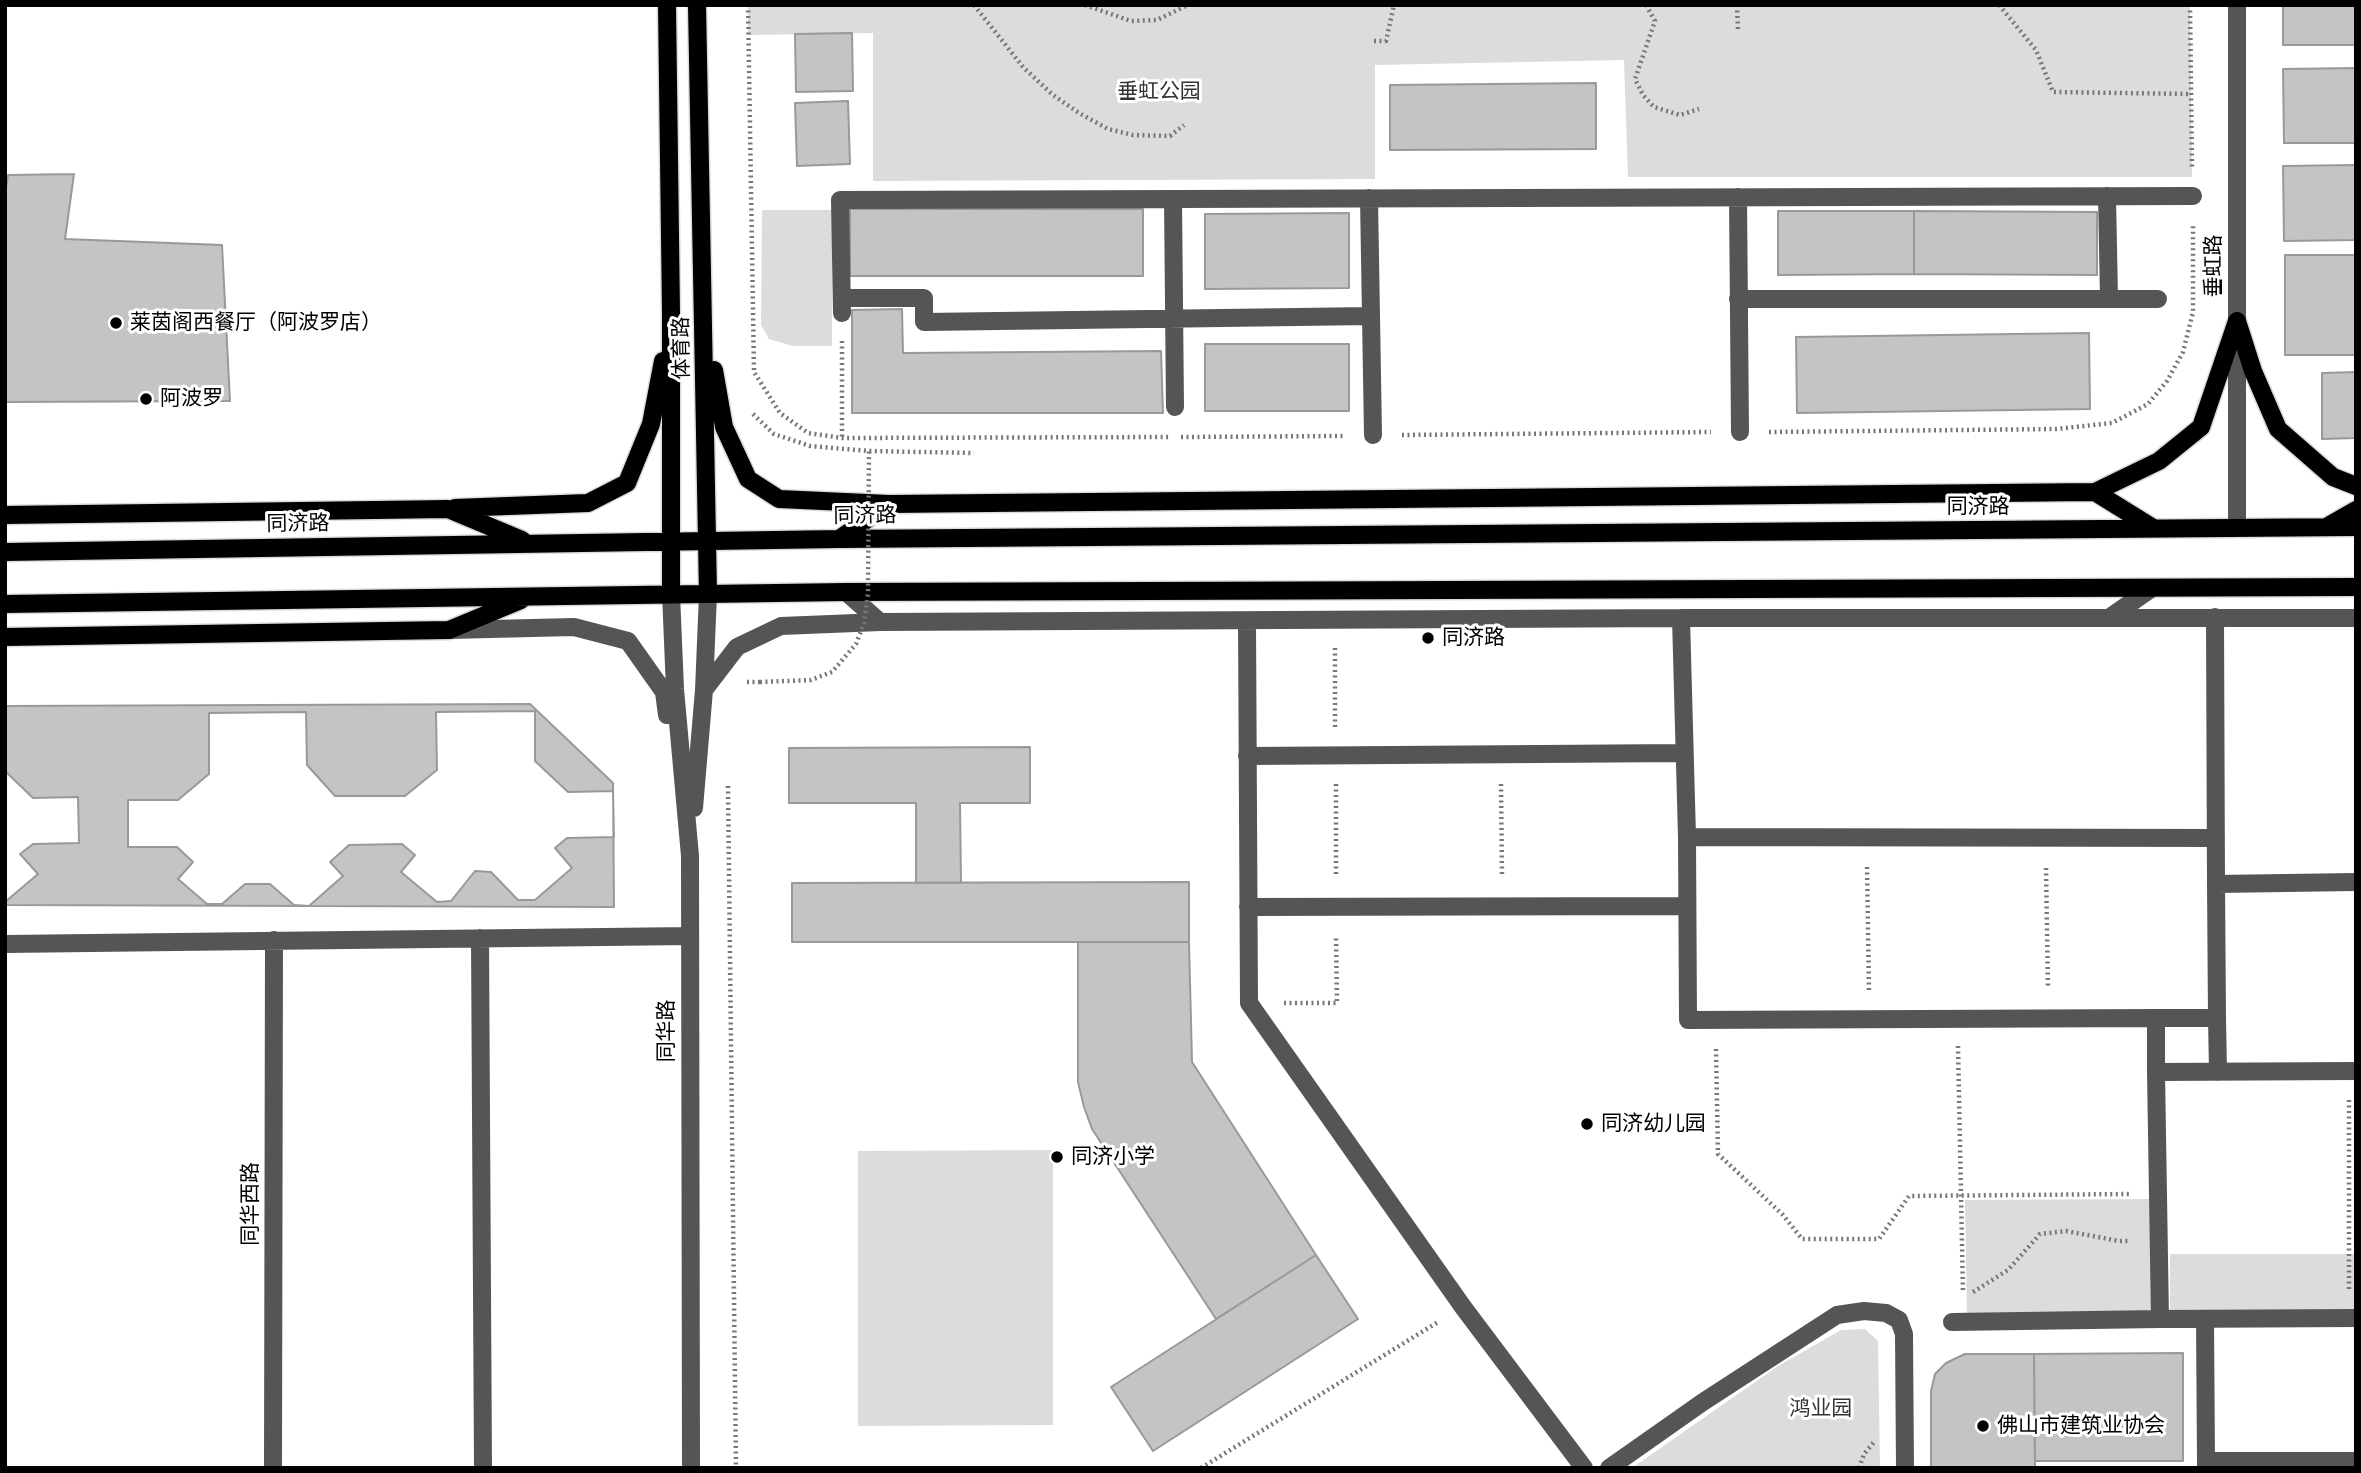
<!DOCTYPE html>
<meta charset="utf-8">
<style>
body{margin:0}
#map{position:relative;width:2361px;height:1473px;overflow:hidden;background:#fff;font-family:Rubik,sans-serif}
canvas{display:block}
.frame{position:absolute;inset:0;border:7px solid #000;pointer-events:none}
</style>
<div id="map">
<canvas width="2361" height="1473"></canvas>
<div class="frame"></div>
</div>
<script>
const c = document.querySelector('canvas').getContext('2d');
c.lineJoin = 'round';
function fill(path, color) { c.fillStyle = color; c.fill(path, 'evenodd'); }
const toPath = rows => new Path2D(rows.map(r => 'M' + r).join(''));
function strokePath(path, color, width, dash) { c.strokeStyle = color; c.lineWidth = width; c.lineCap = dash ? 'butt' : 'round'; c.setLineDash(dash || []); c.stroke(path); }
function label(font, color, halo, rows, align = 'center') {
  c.font = font + ' Rubik,"Noto Sans SC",sans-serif'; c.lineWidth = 6; c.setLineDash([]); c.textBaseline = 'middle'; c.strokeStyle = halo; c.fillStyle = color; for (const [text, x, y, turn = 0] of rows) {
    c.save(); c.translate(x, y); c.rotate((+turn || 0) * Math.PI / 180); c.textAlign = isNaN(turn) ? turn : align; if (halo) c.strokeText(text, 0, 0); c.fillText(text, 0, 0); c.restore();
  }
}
fill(toPath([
 [748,5,2190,5,2192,177,1628,177,1624,60,1375,65,1375,179,873,181,873,33,748,35],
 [762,210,832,210,832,346,793,346,769,339,761,325],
 [1053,1150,1053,1425,858,1426,858,1151],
 [2151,1199,2153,1314,1967,1317,1965,1200],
 [2170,1254,2356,1254,2356,1310,2170,1311],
 [1865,1329,1878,1341,1880,1468,1632,1468,1778,1366,1841,1330]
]), '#dcdcdc');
const building = toPath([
 [2283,5,2356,5,2356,45,2283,45,2283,5],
 [852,33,853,91,796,92,795,34,852,33],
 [2356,68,2356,143,2284,143,2283,69,2356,68],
 [1596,83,1596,149,1390,150,1390,85,1596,83],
 [848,101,850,164,797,166,795,103,848,101],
 [2356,165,2356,240,2284,241,2283,166,2356,165],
 [74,174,65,239,222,245,230,401,5,402,5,194,8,175,74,174],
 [850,209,1143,209,1143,276,850,276,850,209],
 [1778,211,1914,211,1914,274,1778,275,1778,211],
 [1914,211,2097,212,2097,275,1914,274,1914,211],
 [1349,213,1349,288,1205,289,1205,214,1349,213],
 [2285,255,2356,255,2356,355,2285,355,2285,255],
 [902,309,903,353,1161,351,1163,413,852,413,852,310,902,309],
 [2089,333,2090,409,1797,413,1796,337,2089,333],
 [1205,344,1349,344,1349,411,1205,411,1205,344],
 [2356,372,2356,438,2322,439,2322,373,2356,372],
 [530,704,613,783,614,907,5,905,5,706,530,704],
 [535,711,535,761,568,792,613,791,614,837,567,838,555,848,572,868,535,900,518,900,491,872,475,871,451,901,437,902,401,872,415,855,402,844,349,845,330,862,343,876,309,906,294,905,270,884,245,884,222,904,207,904,178,879,193,862,177,847,128,847,128,800,178,800,209,774,209,713,306,712,307,765,335,796,405,796,437,770,436,712,535,711],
 [1030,747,1030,803,960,803,961,883,916,883,916,803,789,803,789,748,1030,747],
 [5,771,33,798,78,797,79,843,33,844,20,854,38,874,5,902,5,771],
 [1189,882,1189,942,792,942,792,883,1189,882],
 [1078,942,1189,942,1192,1062,1316,1255,1216,1319,1092,1129,1084,1107,1078,1082,1078,942],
 [1316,1255,1358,1319,1153,1451,1111,1387,1316,1255],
 [2183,1353,2183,1461,2035,1461,2034,1354,2183,1353],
 [1965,1354,2034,1354,2035,1468,1931,1468,1931,1391,1935,1374,1946,1363,1965,1354]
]);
fill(building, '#c4c4c4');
strokePath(building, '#999', 2);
const major = toPath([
 [667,5,671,313,671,594],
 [697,5,708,594],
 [2237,321,2253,371,2278,429,2333,477,2356,486],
 [714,370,724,427,748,479,779,499,889,504],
 [2095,492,2159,461,2201,427,2237,321],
 [455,508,588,503,627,483,651,424,663,361],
 [5,515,448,509,522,540],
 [2328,526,2356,510],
 [839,539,889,504,2095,492,2153,528],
 [5,552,839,539,2356,527],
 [5,604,846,592,2356,587],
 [5,637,449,630,521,600]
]);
strokePath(major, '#dbdbdb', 21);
strokePath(toPath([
 [748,5,754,372,780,413,808,433,842,438,1169,437],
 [974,5,1023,67,1053,95,1079,113,1108,129,1133,135,1170,136,1184,125],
 [1085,5,1131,21,1157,20,1188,5],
 [1646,5,1655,21,1635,79,1643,95,1654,107,1680,115,1699,109],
 [1737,5,1738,30],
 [1999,5,2036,50,2053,92,2191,94],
 [2190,5,2192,167],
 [1374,41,1386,41,1394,5],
 [842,341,842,438],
 [753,414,774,434,810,446,869,451,974,453],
 [1769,432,2056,429,2112,423,2148,404,2167,381,2183,352,2193,312,2193,225],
 [1402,435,1711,432],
 [1181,437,1344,436],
 [1335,648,1335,727],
 [747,682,760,682],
 [1336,784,1336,877],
 [1501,784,1502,877],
 [728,786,736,1468],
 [1867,867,1869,991],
 [2046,868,2048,989],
 [1284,1003,1337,1003,1336,935],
 [1958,1046,1963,1293],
 [1716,1049,1718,1154,1783,1215,1802,1239,1879,1239,1909,1196,2131,1194],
 [2349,1100,2349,1291],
 [1973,1292,2008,1270,2040,1234,2066,1231,2119,1241,2129,1241],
 [1201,1468,1438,1322],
 [1859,1468,1864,1454,1874,1442]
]), '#777', 4.5, [2, 3.5]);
strokePath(toPath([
 [2237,5,2237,527],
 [2107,196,2109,299],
 [1738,197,1740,432],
 [1369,198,1373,435],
 [1173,199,1175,407],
 [842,298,924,298,924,322,1371,316],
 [1738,299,2158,299],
 [842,313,840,200,2193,196],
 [846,592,880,622,1681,618,2356,618],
 [671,594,675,689,690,856,691,1468],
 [2215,617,2216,884,2356,882],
 [1681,618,1687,837,1688,1020,2156,1018,2156,1072],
 [2109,618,2152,588],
 [1247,621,1249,1003,1463,1307,1584,1468],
 [449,630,574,627,628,641,664,692,667,715],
 [704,690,708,594],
 [1247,756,1684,753],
 [694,808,704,690,737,647,781,626,880,622],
 [1687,837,2216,838],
 [1248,907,1686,906],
 [480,938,483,1468],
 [5,944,690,936],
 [2156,1018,2217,1018,2216,884],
 [2217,1018,2218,1072],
 [2356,1071,2156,1072,2160,1319,2356,1318],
 [2205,1319,2206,1461],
 [1952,1322,2160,1319],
 [273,1468,274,940],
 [1609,1468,1703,1402,1837,1315,1864,1311,1886,1313,1899,1320,1904,1334,1905,1468],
 [2206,1468,2206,1461,2356,1461]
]), '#555', 18);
strokePath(major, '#000', 18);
strokePath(toPath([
 [760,682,811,680,832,672,856,644,864,623,868,594,869,451]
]), '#777', 4.5, [2, 3.5]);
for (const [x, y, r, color] of [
 [116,323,7,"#000"],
 [146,399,7,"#000"],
 [1428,638,7,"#000"],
 [1587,1124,7,"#000"],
 [1057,1157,7,"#000"],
 [1983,1426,7,"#000"]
]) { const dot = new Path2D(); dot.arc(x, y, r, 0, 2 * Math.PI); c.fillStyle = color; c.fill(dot); strokePath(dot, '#fff', 2.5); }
label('21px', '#333', '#fff', [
 ["垂虹公园",1159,92],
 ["鸿业园",1821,1409]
]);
label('21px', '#000', '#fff', [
 ["垂虹路",2214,266,-90],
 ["体育路",682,348,-91],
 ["同济路",1978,507],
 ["同济路",865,516,-1],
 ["同济路",298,524,-1],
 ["同华路",667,1031,-90],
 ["同华西路",251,1204,-90]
]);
label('21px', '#000', '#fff', [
 ["莱茵阁西餐厅（阿波罗店）",130,323],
 ["阿波罗",160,399],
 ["同济路",1442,638],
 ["同济幼儿园",1601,1124],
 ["同济小学",1071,1157],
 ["佛山市建筑业协会",1997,1426]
], 'left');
</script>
